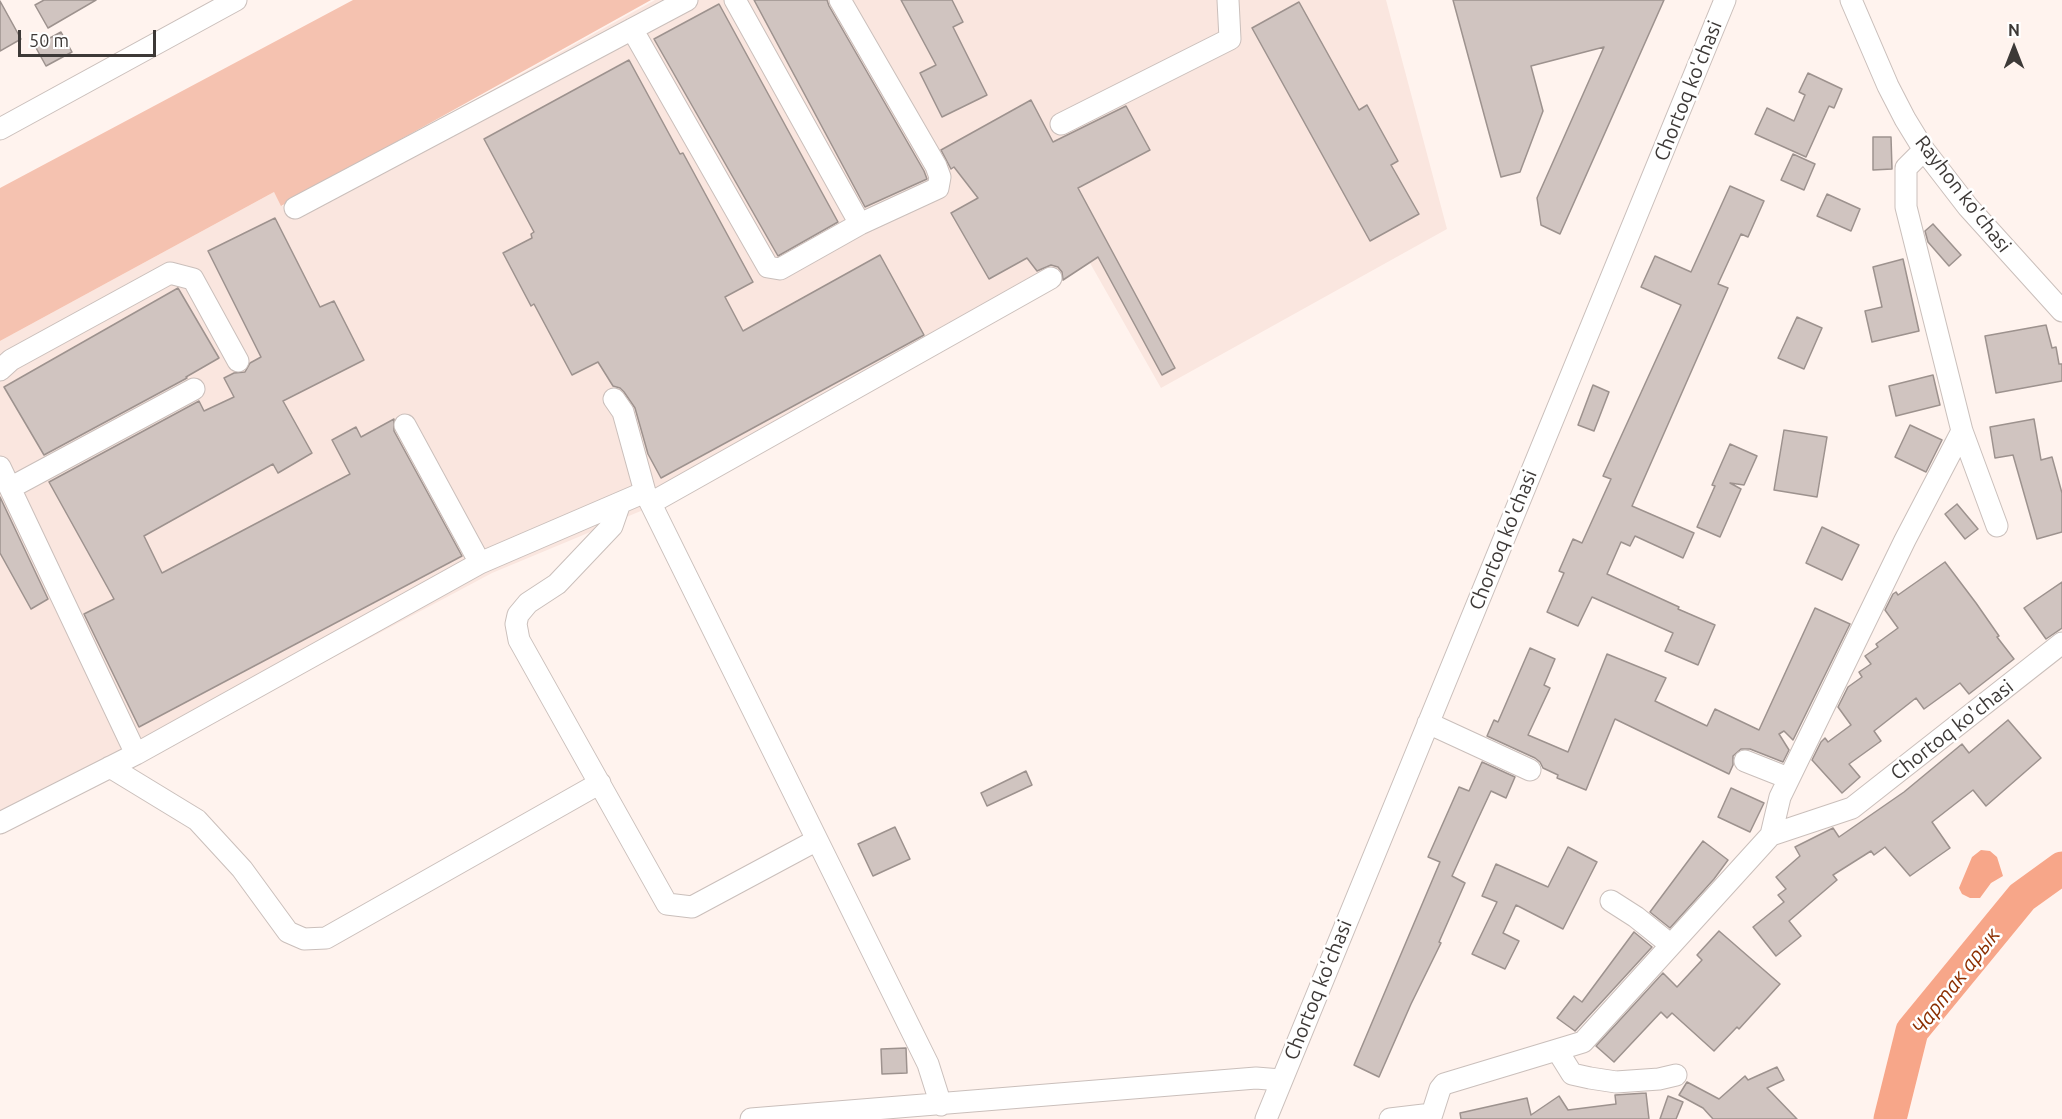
<!DOCTYPE html>
<meta charset="utf-8">
<style>
body{margin:0}
#map{position:relative;width:2062px;height:1119px;overflow:hidden;background:#fff3ee;font-family:Ubuntu,sans-serif}
canvas{display:block}
.north{position:absolute;left:1984px;top:18px;width:60px;height:60px;-webkit-text-stroke:4px #fff;paint-order:stroke;rotate:0deg;font-size:16px;font-weight:700;line-height:24px;text-align:center;color:#3d3937}
.north::after{content:'';display:block;margin:auto;width:21px;height:27px;background:#3d3937;clip-path:polygon(50% 0,100% 100%,50% 72%,0 100%)}
.scale{position:absolute;left:18px;top:30px;width:138px;height:27px;box-sizing:border-box;border:3px solid #3d3937;border-top:0;padding-left:8px;font-size:18px;line-height:21px;white-space:nowrap;color:#3d3937;-webkit-text-stroke:4px #fff;paint-order:stroke}
</style>
<div id="map">
<canvas width="2062" height="1119"></canvas>
<div class="north">N</div>
<div class="scale">50 m</div>
</div>
<script>
const c = document.querySelector('canvas').getContext('2d');
c.lineJoin = 'round';
function fill(path, color) { c.fillStyle = color; c.fill(path, 'evenodd'); }
const toPath = rows => new Path2D(rows.map(r => 'M' + r).join(''));
function strokePath(path, color, width, dash) { c.strokeStyle = color; c.lineWidth = width; c.lineCap = dash ? 'butt' : 'round'; c.setLineDash(dash || []); c.stroke(path); }
function label(font, color, halo, rows, align = 'center') {
  c.font = font + ' Ubuntu,sans-serif'; c.lineWidth = 5; c.setLineDash([]); c.textBaseline = 'middle'; c.strokeStyle = halo; c.fillStyle = color; for (const [text, x, y, turn = 0] of rows) {
    c.save(); c.translate(x, y); c.rotate((+turn || 0) * Math.PI / 180); c.textAlign = isNaN(turn) ? turn : align; if (halo) c.strokeText(text, 0, 0); c.fillText(text, 0, 0); c.restore();
  }
}
fill(toPath([
 [655,0,1386,0,1447,229,1161,388,1090,263,1051,288,672,498,492,573,0,835,0,341,274,192,282,206]
]), '#fae6df');
fill(toPath([
 [353,0,651,0,281,206,274,192,0,341,0,188]
]), '#f5c2b0');
fill(toPath([
 [1981,850,1990,851,1997,857,2003,876,1991,883,1980,898,1970,898,1962,894,1959,888,1972,857]
]), '#f7a689');
strokePath(toPath([
 [1890,1119,1912,1031,2022,897,2062,868]
]), '#f7a689', 33);
const building = toPath([
 [44,0,96,0,48,28,35,5,44,0],
 [754,0,827,0,829,6,924,171,927,179,865,207,754,0],
 [901,0,952,0,963,22,953,27,987,95,942,117,920,73,936,65,901,0],
 [1453,0,1664,0,1560,234,1541,225,1537,198,1604,47,1531,66,1543,111,1520,172,1501,177,1453,0],
 [0,1,21,39,0,51,0,1],
 [1299,2,1359,110,1367,105,1398,161,1391,165,1419,214,1370,241,1252,28,1299,2],
 [719,4,838,222,778,256,654,39,719,4],
 [61,32,72,52,46,66,35,46,61,32],
 [629,60,680,154,683,153,753,282,725,297,743,331,880,255,924,335,661,478,648,454,635,408,624,392,620,388,613,386,598,362,572,375,534,304,531,306,503,253,532,238,531,234,534,232,484,139,629,60],
 [1808,73,1842,89,1834,108,1829,106,1806,157,1755,134,1767,108,1794,121,1805,95,1799,92,1808,73],
 [1031,100,1053,142,1126,106,1150,150,1078,188,1175,368,1162,375,1098,257,1063,280,1062,272,1058,267,1051,265,1037,271,1027,258,989,279,951,213,978,198,954,167,951,169,941,150,1031,100],
 [1873,137,1891,137,1892,169,1873,170,1873,137],
 [1793,154,1815,164,1804,190,1781,180,1793,154],
 [1730,186,1764,201,1748,237,1741,234,1718,284,1728,288,1632,506,1694,533,1683,558,1635,536,1630,546,1621,542,1607,574,1679,607,1678,609,1715,625,1698,665,1665,651,1673,633,1592,597,1578,626,1547,612,1564,573,1559,571,1573,539,1582,543,1611,479,1603,476,1681,305,1641,287,1655,256,1691,272,1730,186],
 [1827,194,1860,209,1851,231,1817,216,1827,194],
 [275,218,320,307,334,301,364,360,283,401,312,453,278,473,273,464,144,536,162,573,350,474,332,440,356,427,361,437,394,419,394,431,462,556,139,727,84,614,114,599,49,482,199,401,204,411,234,397,224,378,234,373,245,372,250,363,261,357,208,251,275,218],
 [1933,224,1961,255,1949,266,1928,242,1925,231,1933,224],
 [1903,259,1919,331,1872,342,1865,311,1882,307,1873,267,1903,259],
 [178,288,219,358,186,377,187,378,44,455,4,387,178,288],
 [1797,317,1822,328,1804,369,1778,358,1797,317],
 [2046,325,2052,348,2056,347,2059,364,2062,364,2062,381,1996,393,1985,336,2046,325],
 [1933,375,1940,405,1896,416,1889,386,1933,375],
 [1593,385,1609,392,1594,431,1578,425,1593,385],
 [2034,419,2041,460,2052,457,2062,493,2062,532,2037,539,2013,455,1995,458,1990,427,2034,419],
 [1910,425,1942,440,1926,472,1895,457,1910,425],
 [1784,430,1827,437,1817,497,1774,490,1784,430],
 [1730,444,1757,456,1744,485,1730,483,1741,489,1720,537,1697,527,1715,486,1712,485,1730,444],
 [0,497,48,599,31,609,0,553,0,497],
 [1957,504,1978,529,1965,539,1945,514,1957,504],
 [1822,527,1859,545,1842,580,1806,563,1822,527],
 [1945,562,1976,603,1999,636,1997,637,2014,659,1969,694,1960,683,1924,709,1916,698,1874,731,1881,741,1849,764,1860,777,1842,793,1812,760,1821,742,1825,738,1828,742,1851,725,1838,707,1848,687,1862,677,1859,672,1871,664,1865,656,1878,647,1876,644,1898,628,1885,610,1893,594,1896,592,1898,595,1945,562],
 [2062,582,2062,628,2046,639,2024,608,2062,582],
 [1815,608,1850,624,1793,740,1784,731,1779,734,1789,750,1783,762,1750,749,1741,749,1733,756,1733,765,1729,774,1615,719,1586,790,1557,778,1558,775,1543,768,1540,762,1535,758,1487,736,1494,720,1498,722,1530,648,1555,659,1544,685,1550,688,1528,735,1568,752,1607,654,1666,678,1655,701,1707,726,1715,709,1759,730,1815,608],
 [2008,720,2041,758,1986,806,1973,790,1932,822,1950,848,1910,876,1885,847,1874,855,1871,851,1833,875,1837,880,1789,921,1801,936,1776,956,1753,927,1784,902,1778,895,1786,889,1776,877,1800,856,1795,847,1833,828,1839,837,1904,792,1962,744,1969,753,2008,720],
 [1482,762,1515,777,1506,798,1491,791,1477,821,1452,876,1465,883,1439,942,1441,943,1411,1004,1379,1077,1354,1065,1440,862,1428,857,1459,787,1469,791,1482,762],
 [1026,771,1032,785,987,806,981,793,1026,771],
 [1731,788,1764,803,1750,832,1718,817,1731,788],
 [895,827,910,859,873,876,858,844,895,827],
 [1703,841,1728,860,1714,879,1670,928,1650,912,1703,841],
 [1568,847,1597,862,1563,929,1516,905,1503,933,1519,941,1505,969,1472,954,1497,902,1482,896,1496,864,1548,887,1568,847],
 [1719,931,1780,984,1739,1029,1737,1027,1714,1051,1672,1013,1667,1018,1661,1012,1614,1062,1596,1046,1663,973,1677,987,1702,960,1697,955,1719,931],
 [1634,932,1652,947,1575,1031,1557,1018,1574,996,1582,1002,1634,932],
 [906,1048,907,1073,882,1074,881,1049,906,1048],
 [1777,1067,1784,1080,1767,1088,1797,1119,1713,1119,1703,1108,1679,1095,1687,1082,1719,1099,1745,1076,1748,1080,1777,1067],
 [1646,1093,1649,1119,1461,1119,1460,1113,1527,1098,1531,1115,1559,1096,1568,1110,1616,1104,1615,1095,1646,1093],
 [1668,1096,1683,1102,1676,1119,1660,1119,1668,1096]
]);
fill(building, '#d0c4c0');
strokePath(building, '#9d928e', 1.5);
const minor = toPath([
 [735,0,860,224],
 [1851,0,1888,86,1905,119,1924,150,1968,207,2062,311],
 [632,29,768,267,780,269,860,224,938,188,940,177,936,166,840,0],
 [1061,124,1230,39,1228,0],
 [0,129,236,0],
 [295,208,687,0],
 [0,370,11,360,170,273,193,279,238,361],
 [614,399,623,412,645,492,928,1064,941,1105],
 [405,425,480,563],
 [1962,431,1997,526],
 [0,467,136,754],
 [10,488,194,389],
 [620,503,612,526,557,584,528,603,518,615,516,624,519,640,667,904,692,907,817,840],
 [651,503,1051,278],
 [1428,723,1530,770],
 [1745,761,1788,778],
 [110,767,197,820,242,869,288,932,304,939,326,938,600,783],
 [0,823,136,754,480,563,645,492],
 [1771,835,1852,808,2062,643],
 [1611,901,1636,917,1671,945],
 [1557,1050,1572,1074,1590,1078,1616,1082,1659,1079,1676,1075],
 [751,1119,1256,1078,1281,1080],
 [1266,1119,1725,0],
 [1390,1119,1432,1114,1440,1089,1444,1084,1583,1042,1771,835,1780,797,1905,540,1962,431,1906,207,1906,168,1924,150]
]);
strokePath(minor, '#cabfbb', 23);
strokePath(minor, '#fff', 21);
label('20px', '#3d3937', '#fff', [
 ["Chortoq ko'chasi",1688,91,-68],
 ["Rayhon ko'chasi",1963,194,52],
 ["Chortoq ko'chasi",1503,540,-68],
 ["Chortoq ko'chasi",1952,730,-38],
 ["Chortoq ko'chasi",1318,990,-68]
]);
label('italic 21px', '#8b2e00', '#fff', [
 ["Чартак арык",1956,981,-52]
]);
</script>
